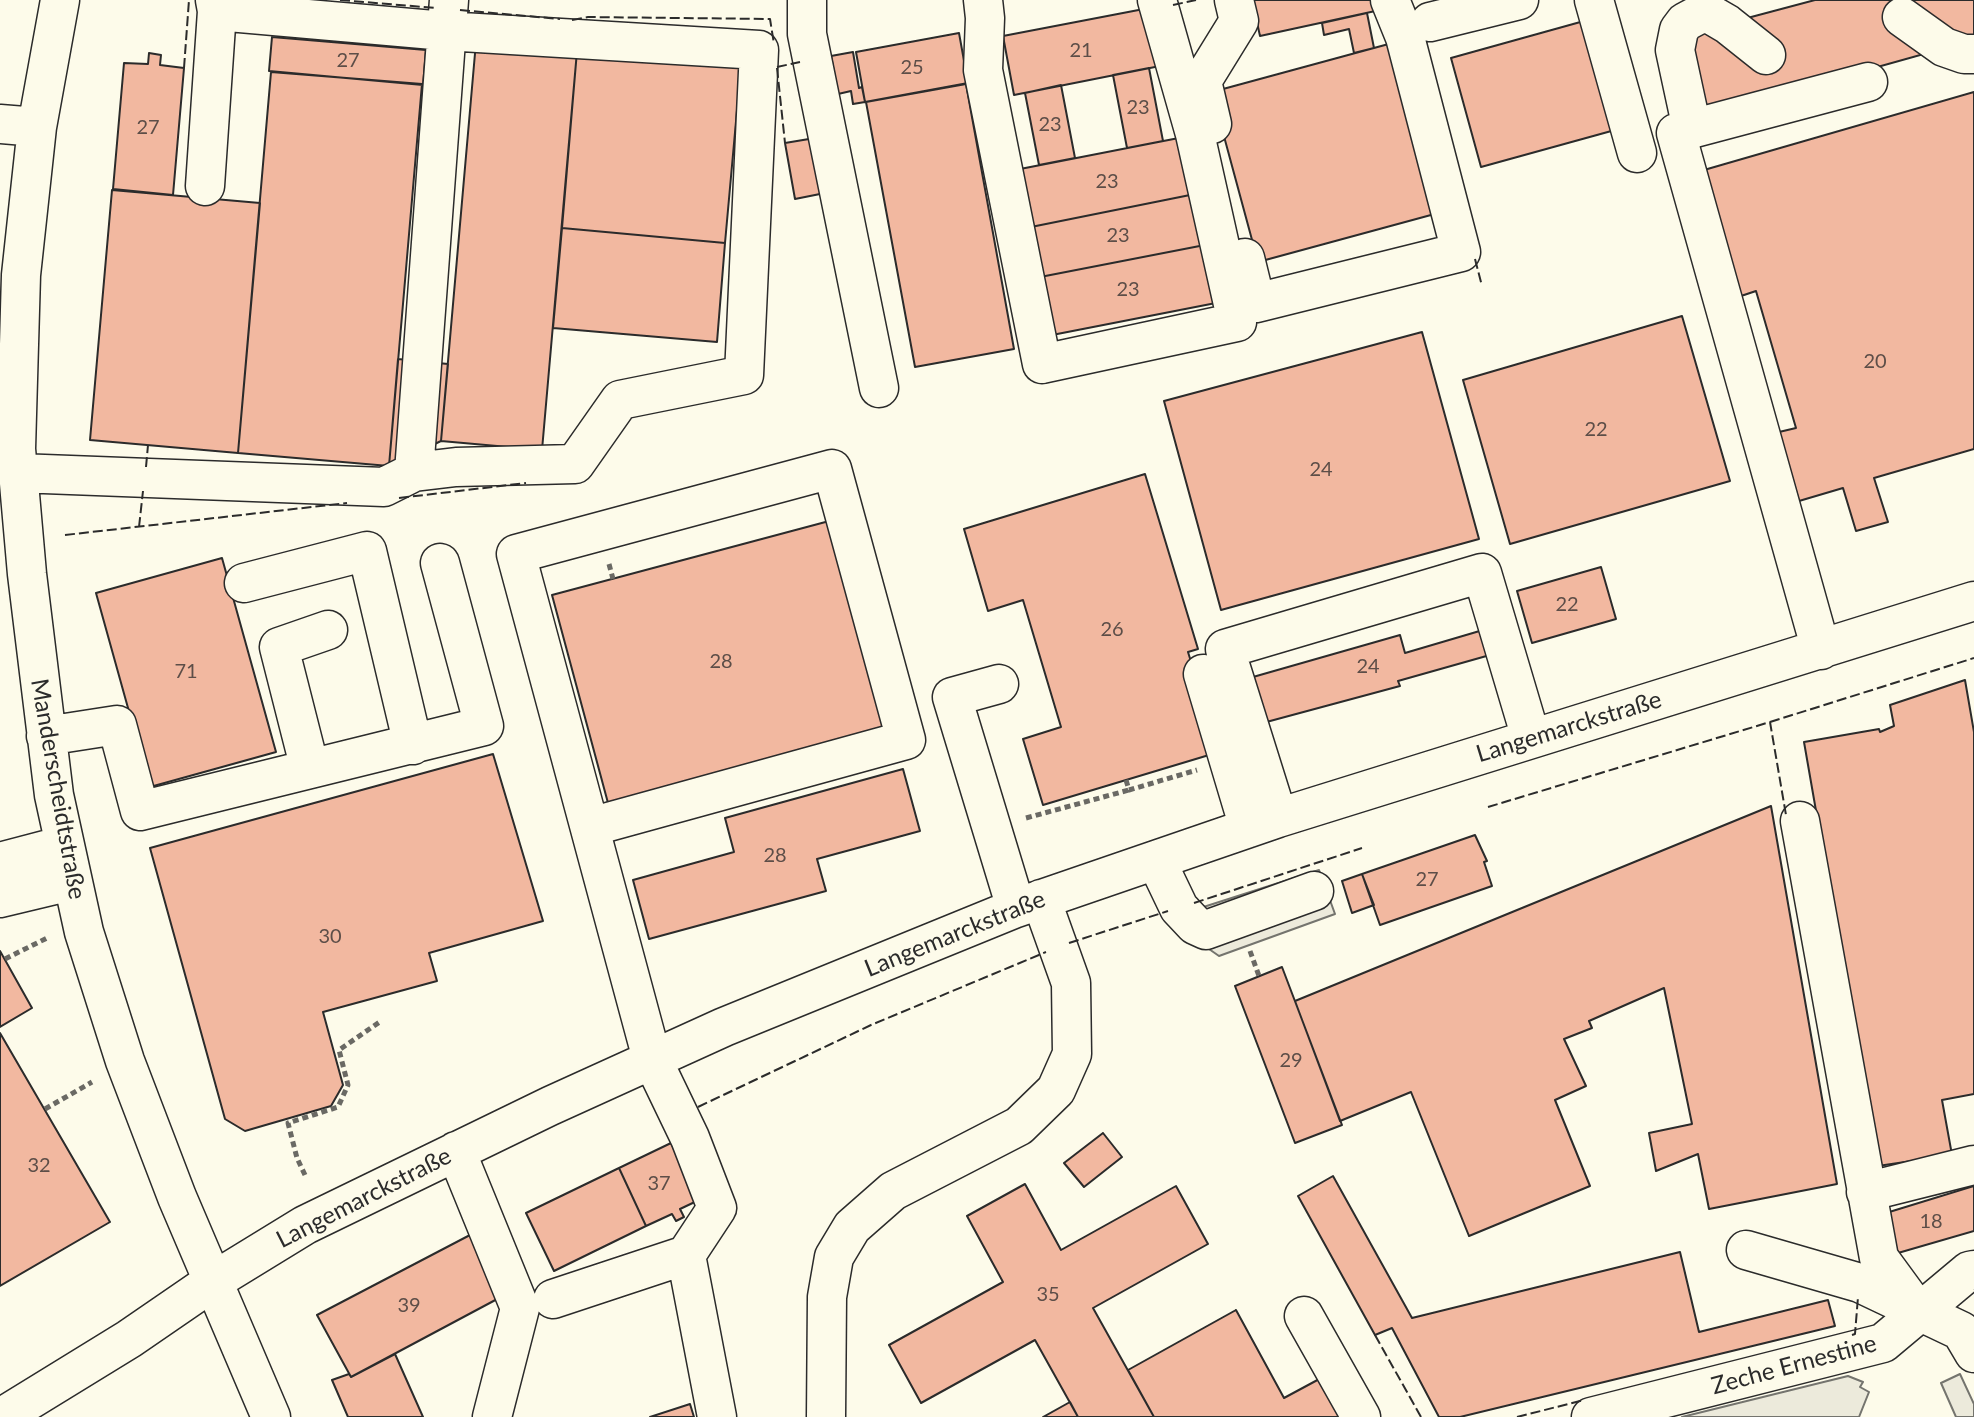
<!DOCTYPE html>
<meta charset="utf-8">
<style>
body{margin:0}
canvas{display:block;background:#fdfbea}
</style>
<canvas width="1974" height="1417"></canvas>
<script>
const c = document.querySelector('canvas').getContext('2d');
c.lineJoin = 'round';
function fill(path, color) { c.fillStyle = color; c.fill(path, 'evenodd'); }
const toPath = rows => new Path2D(rows.map(r => 'M' + r).join(''));
function strokePath(path, color, width, dash) { c.strokeStyle = color; c.lineWidth = width; c.lineCap = dash ? 'butt' : 'round'; c.setLineDash(dash || []); c.stroke(path); }
function label(font, color, halo, rows, align = 'center') {
  c.font = font + ' Lato,sans-serif'; c.lineWidth = 6; c.setLineDash([]); c.textBaseline = 'middle'; c.strokeStyle = halo; c.fillStyle = color; for (const [text, x, y, turn = 0] of rows) {
    c.save(); c.translate(x, y); c.rotate((+turn || 0) * Math.PI / 180); c.textAlign = isNaN(turn) ? turn : align; if (halo) c.strokeText(text, 0, 0); c.fillText(text, 0, 0); c.restore();
  }
}
const parking = toPath([
 [1319,870,1335,914,1219,956,1166,919,1319,870],
 [1960,1374,1974,1404,1974,1417,1956,1417,1941,1383,1960,1374],
 [1848,1376,1863,1382,1860,1387,1869,1392,1859,1417,1682,1417,1848,1376]
]);
fill(parking, '#eceadb');
strokePath(parking, '#74746e', 2);
const building = toPath([
 [1252,0,1378,0,1380,10,1260,36,1252,0],
 [1815,0,1974,0,1974,40,1706,115,1691,33,1815,0],
 [1149,8,1160,66,1014,95,1003,36,1149,8],
 [1367,13,1374,48,1354,53,1349,29,1324,35,1322,23,1367,13],
 [1584,21,1615,130,1481,167,1451,58,1584,21],
 [959,33,968,83,865,102,856,52,959,33],
 [272,37,426,50,423,85,269,71,272,37],
 [476,42,577,51,542,450,441,441,476,42],
 [1396,42,1442,212,1258,262,1212,92,1396,42],
 [577,51,741,66,725,243,562,228,577,51],
 [853,52,859,88,862,87,865,102,853,104,851,91,838,94,831,56,853,52],
 [149,53,161,55,160,65,184,68,173,195,113,189,124,63,148,64,149,53],
 [1149,68,1163,141,1127,148,1113,75,1149,68],
 [271,72,422,84,389,466,238,453,271,72],
 [966,84,1014,349,915,367,866,102,966,84],
 [1061,85,1075,158,1039,165,1025,93,1061,85],
 [1974,92,1974,449,1874,478,1888,522,1856,531,1843,488,1799,501,1779,432,1796,428,1756,291,1741,296,1704,170,1974,92],
 [1189,136,1200,193,1026,228,1015,170,1189,136],
 [815,138,825,193,795,199,785,143,815,138],
 [112,190,260,203,238,453,90,440,112,190],
 [1200,193,1210,244,1035,278,1026,228,1200,193],
 [562,228,725,243,717,342,553,328,562,228],
 [1210,244,1221,302,1047,336,1035,278,1210,244],
 [1682,316,1730,481,1510,544,1463,380,1682,316],
 [1422,332,1479,539,1221,610,1164,401,1422,332],
 [398,359,448,364,441,441,389,466,398,359],
 [1145,474,1198,649,1188,652,1219,752,1043,805,1023,739,1061,727,1023,600,988,611,964,529,1145,474],
 [833,520,889,728,608,803,552,595,833,520],
 [222,558,276,752,150,787,96,593,222,558],
 [1601,567,1616,619,1532,643,1517,591,1601,567],
 [1483,630,1490,655,1398,681,1400,686,1259,724,1246,679,1400,635,1405,653,1483,630],
 [1965,680,1974,732,1974,1094,1942,1100,1952,1155,1878,1166,1804,742,1879,729,1880,732,1894,726,1890,705,1965,680],
 [493,754,543,921,429,953,437,981,323,1012,343,1085,331,1106,245,1131,225,1119,150,848,493,754],
 [903,769,920,831,817,859,826,891,649,939,633,880,734,852,725,818,903,769],
 [1771,806,1837,1184,1709,1209,1698,1154,1656,1171,1649,1133,1692,1124,1664,988,1589,1021,1592,1028,1564,1039,1586,1086,1555,1100,1590,1186,1469,1236,1411,1092,1340,1121,1295,1001,1771,806],
 [1475,835,1487,861,1484,862,1492,886,1380,925,1362,874,1475,835],
 [1362,874,1374,905,1352,913,1342,881,1362,874],
 [0,951,32,1008,0,1027,0,951],
 [1282,967,1342,1125,1295,1143,1235,986,1282,967],
 [0,1033,110,1222,0,1286,0,1033],
 [1103,1133,1122,1157,1084,1187,1064,1163,1103,1133],
 [671,1143,699,1200,680,1209,684,1217,676,1221,672,1214,646,1226,619,1168,671,1143],
 [619,1168,646,1226,554,1271,526,1213,619,1168],
 [1333,1176,1412,1318,1680,1252,1699,1332,1828,1300,1835,1326,1460,1417,1439,1417,1392,1328,1375,1335,1298,1196,1333,1176],
 [1025,1184,1061,1250,1176,1186,1208,1244,1093,1308,1154,1417,1078,1417,1035,1340,921,1403,889,1345,1003,1282,967,1216,1025,1184],
 [1974,1186,1974,1231,1898,1253,1886,1213,1974,1186],
 [470,1235,501,1297,351,1377,317,1315,470,1235],
 [1236,1310,1284,1398,1323,1377,1345,1417,1154,1417,1128,1370,1236,1310],
 [395,1354,423,1417,348,1417,332,1380,349,1374,351,1377,395,1354],
 [1070,1402,1078,1417,1043,1417,1070,1402],
 [690,1404,694,1417,650,1417,690,1404]
]);
fill(building, '#f2b8a0');
strokePath(building, '#2b2b2b', 2);
const minor = toPath([
 [60,0,37,127,21,275,16,449,27,574,54,795,84,932,125,1061,177,1197,271,1417],
 [807,0,807,34,879,388],
 [983,0,985,18,983,70,1042,364,1237,322,1195,134,1157,0],
 [1594,0,1637,153],
 [1902,17,1944,47,1964,54,1974,54],
 [1430,22,1519,0],
 [0,124,37,127],
 [1212,124,1202,81,1239,21,1234,0],
 [1692,129,1675,50,1679,30,1685,22,1702,13,1710,14,1727,24,1766,55],
 [205,186,217,11,215,0],
 [1245,258,1256,303,1461,252,1405,37,1390,0],
 [414,472,449,0],
 [18,473,384,487,414,472,456,467,575,464,620,400,744,375,759,50,445,31,217,11],
 [244,583,367,551,413,745],
 [1821,650,1676,133,1868,82],
 [1203,674,1249,828],
 [999,684,952,697,1016,908],
 [46,736,117,725,140,811,484,726,440,563],
 [310,769,279,647,328,630],
 [1278,818,1225,649,1482,573,1531,738],
 [1800,821,1879,1258,1920,1314],
 [590,827,906,740,832,469,516,554,652,1059,690,1138,717,1208,686,1255,717,1417],
 [1156,860,1179,908,1195,925,1206,930,1314,891],
 [0,862,64,845],
 [0,898,71,881],
 [456,1151,520,1308,492,1417],
 [1866,1192,1974,1165],
 [1746,1250,1860,1283,1961,1331,1974,1353],
 [553,1299,686,1255],
 [1304,1316,1361,1417],
 [2,1417,129,1339,212,1282,305,1225,550,1106,724,1027,1016,908,1278,818,1974,601],
 [826,1417,827,1297,834,1257,852,1227,893,1191,1019,1126,1056,1090,1072,1054,1071,983,1041,899],
 [1591,1417,1883,1343,1969,1271,1974,1270]
]);
strokePath(minor, '#2b2b2b', 41);
strokePath(toPath([
 [609,564,613,579],
 [1126,780,1129,790,1197,770],
 [1026,818,1129,790],
 [1250,951,1259,976],
 [5,959,47,938],
 [45,1109,92,1082],
 [305,1175,297,1158,288,1123,338,1107,348,1085,339,1050,381,1021]
]), '#6a6964', 5, [6, 4]);
strokePath(minor, '#fdfbea', 38);
strokePath(toPath([
 [340,0,436,8],
 [1173,5,1196,0],
 [460,10,560,19],
 [572,20,588,17,770,19,774,44],
 [777,67,800,62],
 [184,68,189,0],
 [777,68,785,143],
 [1475,259,1482,286],
 [146,467,148,445],
 [399,498,526,483],
 [139,527,143,491],
 [65,535,347,503],
 [1770,722,1974,658],
 [1488,807,1770,722,1786,815],
 [1194,903,1362,848],
 [1069,943,1168,911],
 [698,1107,871,1025,1046,952],
 [1375,1335,1421,1417],
 [1852,1335,1855,1334,1858,1297],
 [1517,1417,1584,1400]
]), '#2b2b2b', 2, [10, 4]);
label('20px', '#5d4e48', null, [
 ["21",1081,51],
 ["27",348,61],
 ["25",912,68],
 ["23",1138,108],
 ["23",1050,125],
 ["27",148,128],
 ["23",1107,182],
 ["23",1118,236],
 ["23",1128,290],
 ["20",1875,362],
 ["22",1596,430],
 ["24",1321,470],
 ["22",1567,605],
 ["26",1112,630],
 ["28",721,662],
 ["24",1368,667],
 ["71",186,672],
 ["28",775,856],
 ["27",1427,880],
 ["30",330,937],
 ["29",1291,1061],
 ["32",39,1166],
 ["37",659,1184],
 ["18",1931,1222],
 ["35",1048,1295],
 ["39",409,1306]
]);
label('24px', '#2b2b2b', '#fdfbea', [
 ["Langemarckstraße",1569,727,-17],
 ["Manderscheidtstraße",58,789,80],
 ["Langemarckstraße",955,934,-22],
 ["Langemarckstraße",364,1198,-27],
 ["Zeche Ernestine",1794,1365,-15]
]);
</script>
